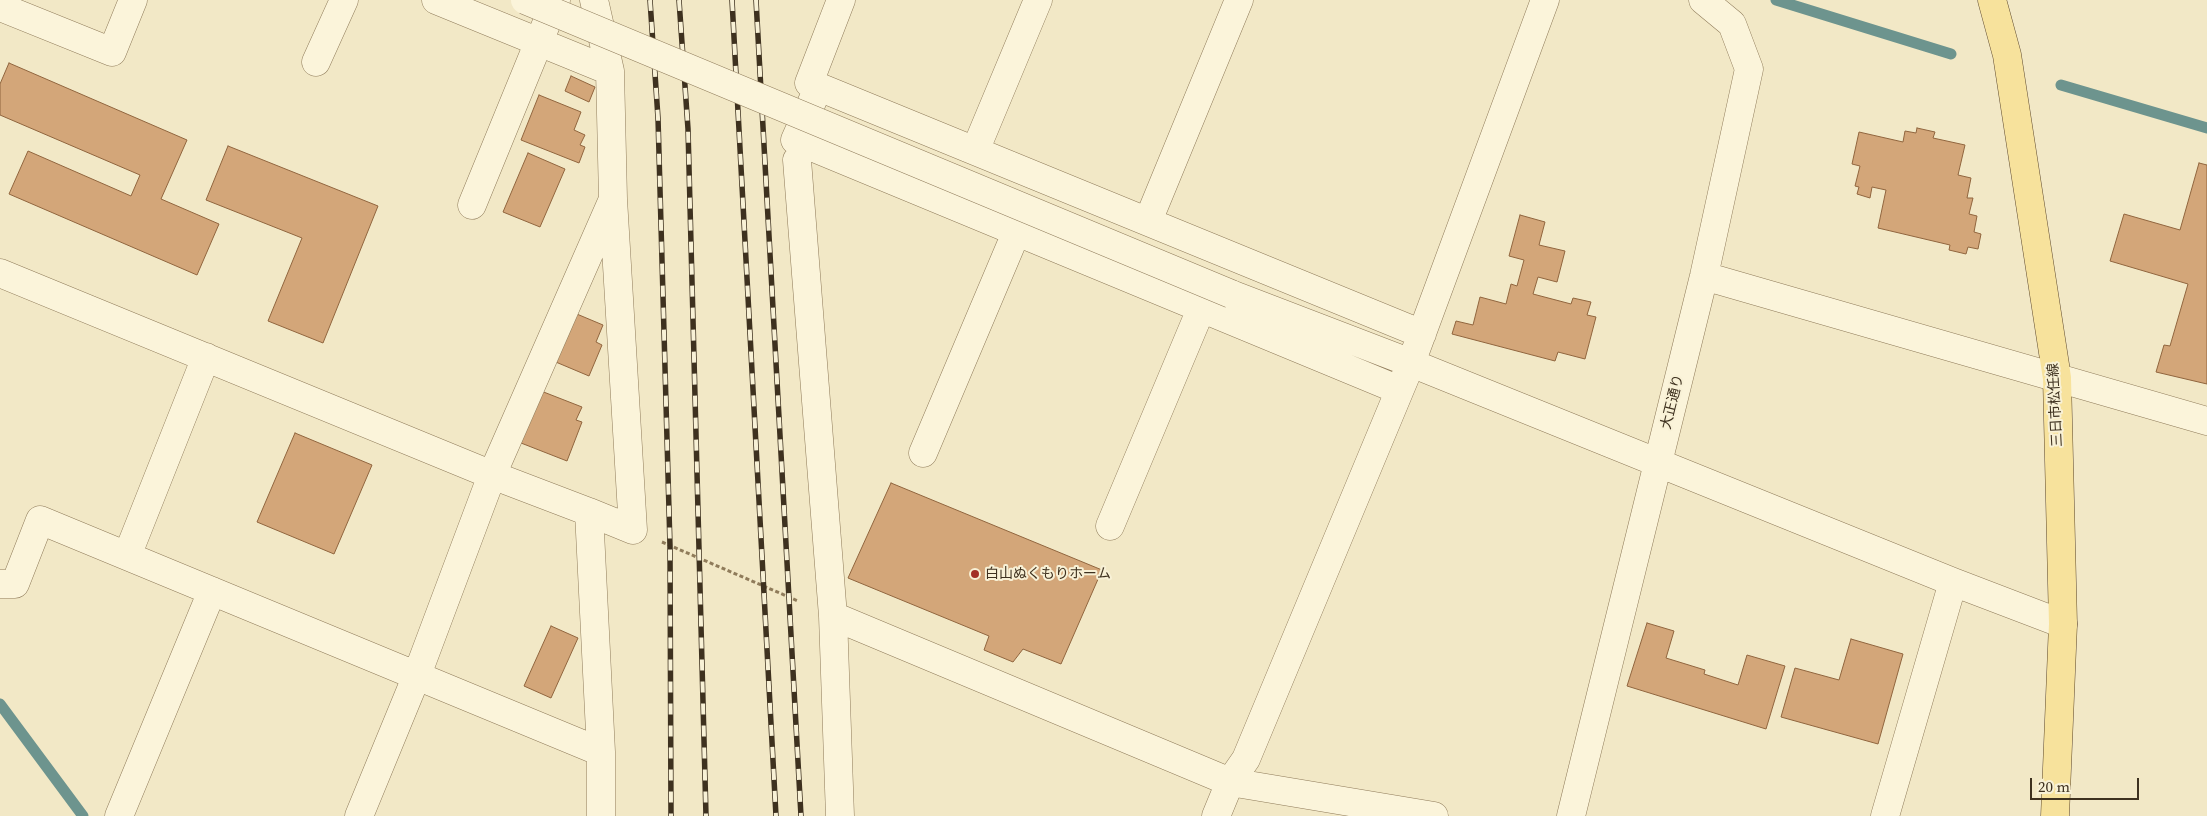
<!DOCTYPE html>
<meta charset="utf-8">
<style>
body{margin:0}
#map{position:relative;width:2207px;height:816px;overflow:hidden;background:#f2e8c6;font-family:"Source Serif 4",serif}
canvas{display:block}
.scale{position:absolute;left:2030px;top:778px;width:109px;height:22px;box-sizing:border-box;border:2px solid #3e311f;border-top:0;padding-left:6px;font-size:15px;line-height:18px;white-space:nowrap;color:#3e311f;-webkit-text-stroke:4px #f8f1d6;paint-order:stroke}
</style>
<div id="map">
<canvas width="2207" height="816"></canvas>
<div class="scale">20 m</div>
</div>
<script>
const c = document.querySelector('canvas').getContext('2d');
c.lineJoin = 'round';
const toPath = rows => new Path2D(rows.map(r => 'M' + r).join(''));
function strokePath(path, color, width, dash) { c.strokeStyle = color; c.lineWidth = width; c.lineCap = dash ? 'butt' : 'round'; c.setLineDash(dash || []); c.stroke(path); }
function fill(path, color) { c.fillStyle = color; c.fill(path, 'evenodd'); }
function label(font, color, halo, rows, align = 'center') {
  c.font = font + ' "Source Serif 4","Noto Sans JP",serif'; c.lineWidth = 4; c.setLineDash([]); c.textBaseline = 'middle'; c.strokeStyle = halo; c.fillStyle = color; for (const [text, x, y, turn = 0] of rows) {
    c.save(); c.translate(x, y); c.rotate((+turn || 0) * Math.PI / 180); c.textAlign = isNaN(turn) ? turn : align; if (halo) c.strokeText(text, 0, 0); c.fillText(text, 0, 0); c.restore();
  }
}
strokePath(toPath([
 [1776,0,1951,54],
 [2061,85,2207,128],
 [0,704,83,816]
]), '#6d948e', 11);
const building = toPath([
 [9,63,187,140,161,199,219,224,197,275,9,194,28,151,131,196,140,175,0,115,0,84,9,63],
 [571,76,595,87,589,102,565,91,571,76],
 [539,95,581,112,574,130,585,135,580,145,585,147,579,163,521,140,539,95],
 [1917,128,1935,132,1933,138,1965,145,1958,175,1971,178,1967,198,1973,198,1969,214,1977,216,1974,232,1981,234,1978,249,1968,247,1966,254,1949,250,1950,245,1878,228,1886,190,1872,187,1870,198,1857,194,1859,187,1855,186,1860,166,1852,164,1859,132,1903,142,1905,131,1916,133,1917,128],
 [228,146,378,206,323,343,268,321,302,238,206,200,228,146],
 [528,153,565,169,540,227,503,212,528,153],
 [2199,163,2207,165,2207,384,2156,372,2164,345,2170,346,2188,284,2110,261,2124,214,2180,230,2199,163],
 [1520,215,1545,222,1539,245,1565,251,1557,282,1538,277,1533,294,1571,304,1573,298,1591,302,1587,315,1596,317,1585,359,1558,352,1555,361,1452,334,1456,321,1473,325,1480,297,1506,304,1511,284,1517,286,1524,260,1509,256,1520,215],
 [572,312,603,325,596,342,602,345,589,376,551,360,572,312],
 [541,391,582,407,576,420,582,422,567,461,521,443,541,391],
 [295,433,372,465,334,554,257,522,295,433],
 [891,483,1102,570,1061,664,1023,649,1013,662,984,650,989,636,848,578,891,483],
 [1647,623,1674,631,1666,658,1705,670,1704,674,1738,685,1747,655,1785,666,1766,729,1627,686,1647,623],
 [551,626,578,638,551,698,524,686,551,626],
 [1851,639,1903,654,1878,744,1781,717,1795,668,1839,680,1851,639]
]);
fill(building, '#d3a679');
strokePath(building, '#90653e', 1);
const minor = toPath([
 [436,0,610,71],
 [841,0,809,83,1422,334],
 [3,8,112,52,133,0],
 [316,62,344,0],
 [815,95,795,140,1399,390],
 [975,151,1038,0],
 [797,160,833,616,840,816],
 [472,205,556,0],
 [1148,221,1239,0],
 [0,273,492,475,589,512,601,752,601,816],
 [1704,276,2207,421],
 [1231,294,1411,363,1953,582,2063,624],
 [923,453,1016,233],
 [589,512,633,530,613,199,610,71,594,0],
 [1110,526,1201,309],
 [127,556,206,357],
 [0,584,15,584,40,520,601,752],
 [833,616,1230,782,1434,816],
 [119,816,212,591],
 [359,816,417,675,492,475,613,199],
 [1216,816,1230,782,1246,759,1411,363,1545,0],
 [1571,816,1704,276,1749,69,1732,24,1703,0],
 [1885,816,1953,582]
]);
const major = toPath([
 [1992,0,2007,55,2057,378,2063,624,2055,816]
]);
strokePath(minor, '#8f7b5a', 29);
strokePath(major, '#5d482e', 29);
strokePath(toPath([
 [662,542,798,601]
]), '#8f7b5a', 3, [4, 2.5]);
strokePath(minor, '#fbf4da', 28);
strokePath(major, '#f7e29c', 28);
const rail = toPath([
 [650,0,658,118,670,546,671,816],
 [679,0,688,129,706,816],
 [732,0,776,816],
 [756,0,801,816]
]);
strokePath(rail, '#3e311f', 5.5);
strokePath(rail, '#f8f1d6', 4, [11]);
const minorBridge = toPath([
 [525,0,1231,294]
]);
strokePath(minorBridge, '#8f7b5a', 29, []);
strokePath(minorBridge, '#fbf4da', 28);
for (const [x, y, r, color] of [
 [975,574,5,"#a32f25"]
]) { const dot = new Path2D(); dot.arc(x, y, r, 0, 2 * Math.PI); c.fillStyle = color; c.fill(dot); strokePath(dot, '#f8f1d6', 2); }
label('14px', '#3e311f', '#f8f1d6', [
 ["大正通り",1673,402,-76],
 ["三日市松任線",2056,405,-93]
]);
label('14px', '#3e311f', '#f8f1d6', [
 ["白山ぬくもりホーム",985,574]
], 'left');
</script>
